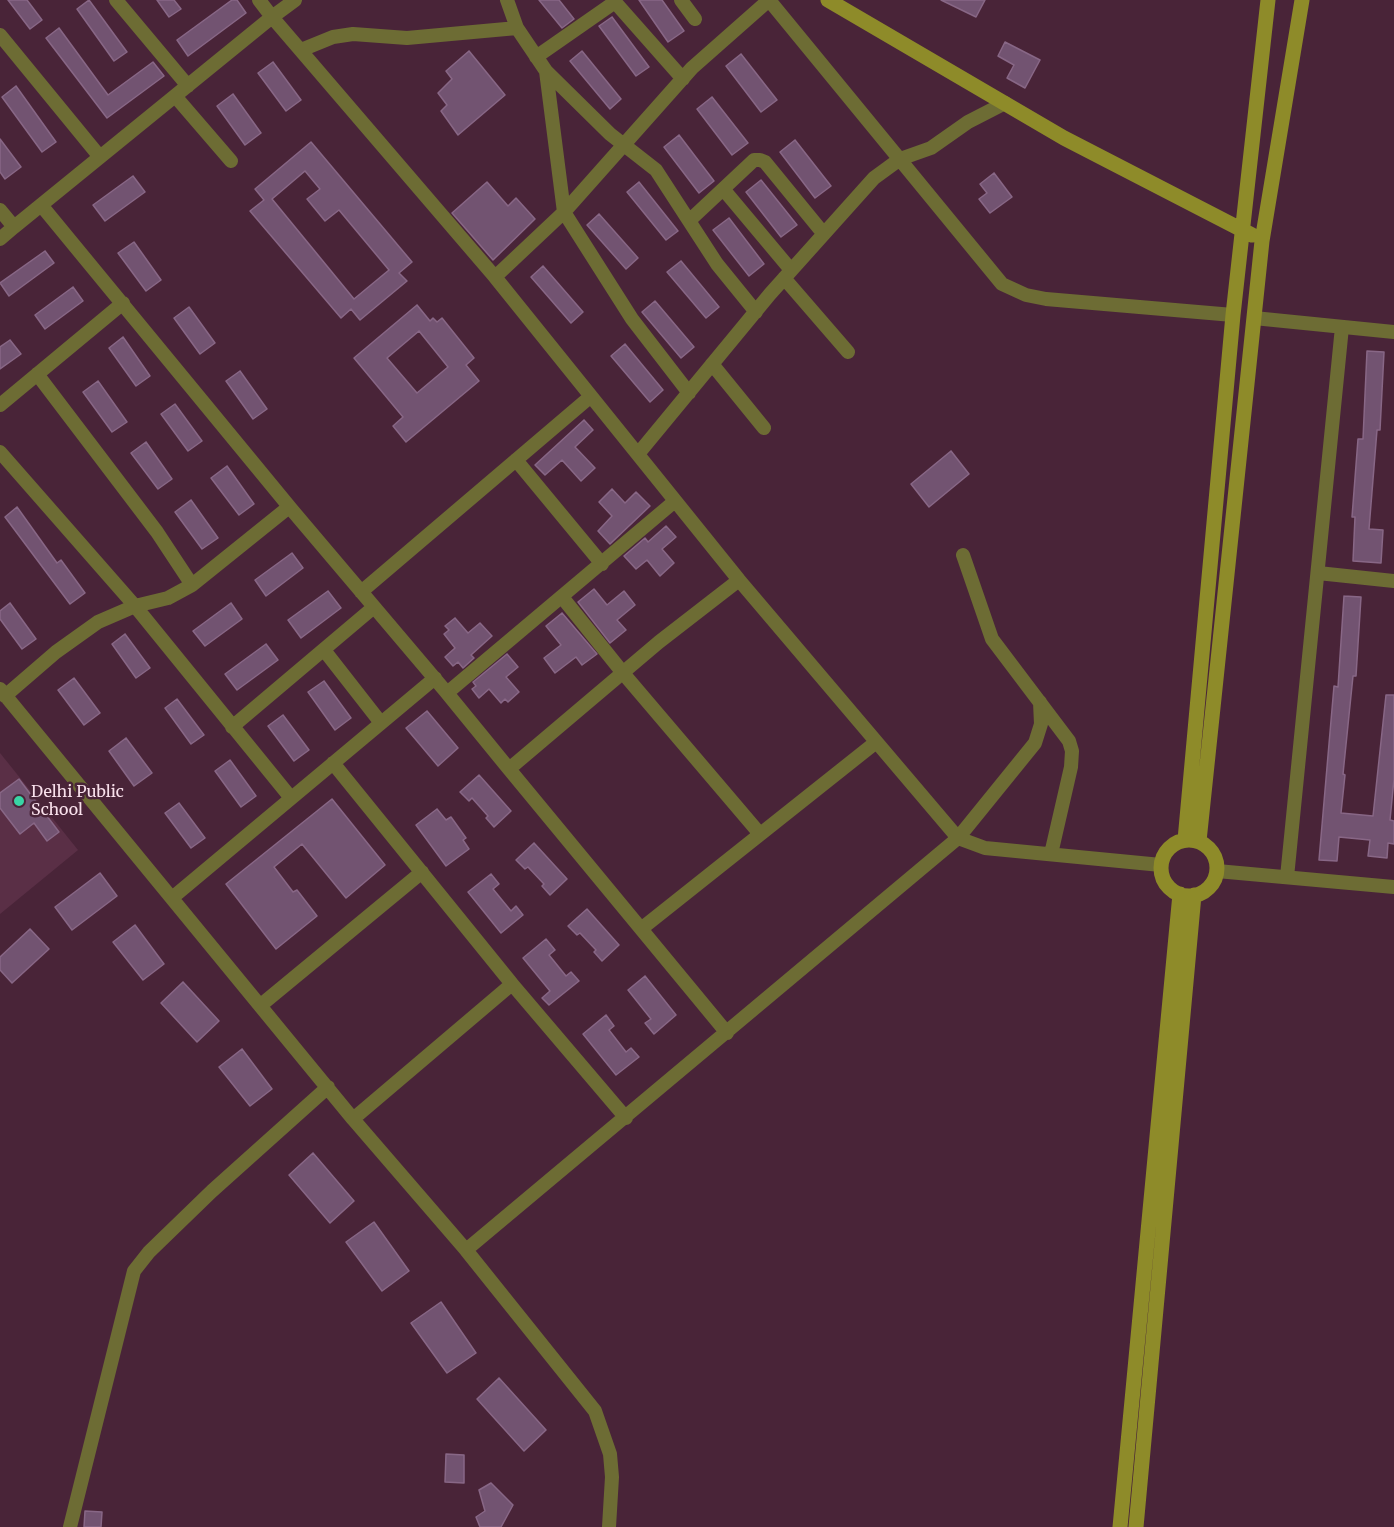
<!DOCTYPE html>
<style>
body{margin:0}
canvas{display:block;background:#492438}
</style>
<canvas width="1394" height="1527"></canvas>
<script>
const c = document.querySelector('canvas').getContext('2d');
c.lineJoin = 'round';
function fill(path, color) { c.fillStyle = color; c.fill(path, 'evenodd'); }
const toPath = rows => new Path2D(rows.map(r => 'M' + r).join(''));
function strokePath(path, color, width, dash) { c.strokeStyle = color; c.lineWidth = width; c.lineCap = dash ? 'butt' : 'round'; c.setLineDash(dash || []); c.stroke(path); }
function label(font, color, halo, rows, align = 'center') {
  c.font = font + ' Merriweather,serif'; c.lineWidth = 5; c.setLineDash([]); c.textBaseline = 'middle'; c.strokeStyle = halo; c.fillStyle = color; for (const [text, x, y, turn = 0] of rows) {
    c.save(); c.translate(x, y); c.rotate((+turn || 0) * Math.PI / 180); c.textAlign = isNaN(turn) ? turn : align; if (halo) c.strokeText(text, 0, 0); c.fillText(text, 0, 0); c.restore();
  }
}
fill(toPath([
 [0,753,78,850,0,914]
]), '#5a2f46');
const building = toPath([
 [8,0,27,0,42,20,30,29,8,0],
 [89,0,127,52,114,61,77,9,89,0],
 [157,0,174,0,181,9,169,17,157,0],
 [232,0,237,0,246,13,188,56,177,40,232,0],
 [539,0,559,0,574,19,562,28,539,0],
 [639,0,662,0,684,31,668,42,639,0],
 [941,0,985,0,976,17,941,0],
 [612,17,649,67,636,76,599,26,612,17],
 [59,28,108,95,153,62,164,76,107,118,46,38,59,28],
 [1005,42,1040,60,1025,88,1007,78,1014,65,998,56,1005,42],
 [469,51,505,95,458,135,441,111,447,105,438,93,452,79,446,71,469,51],
 [582,51,621,99,610,109,570,61,582,51],
 [741,54,777,100,761,112,726,66,741,54],
 [273,62,301,100,286,111,258,73,273,62],
 [16,86,56,142,42,152,2,97,16,86],
 [233,94,261,133,245,145,217,106,233,94],
 [712,97,748,143,732,155,697,109,712,97],
 [679,135,714,181,699,193,664,147,679,135],
 [0,139,21,167,5,179,0,172,0,139],
 [795,140,831,186,815,198,780,152,795,140],
 [311,142,412,262,399,273,407,281,360,320,351,309,341,318,250,211,264,200,255,189,311,142],
 [305,171,320,189,307,199,325,221,339,210,389,270,354,299,272,199,305,171],
 [994,173,1012,197,990,213,979,199,987,193,980,184,994,173],
 [133,176,145,192,105,221,93,205,133,176],
 [761,180,797,225,781,237,746,192,761,180],
 [487,182,508,206,516,198,535,219,493,260,452,213,487,182],
 [639,182,678,231,666,240,627,192,639,182],
 [599,214,638,258,626,269,587,225,599,214],
 [729,218,764,264,749,276,713,230,729,218],
 [134,242,161,280,146,291,118,253,134,242],
 [45,251,54,263,9,296,0,283,45,251],
 [681,261,719,307,706,318,667,272,681,261],
 [543,266,583,312,571,323,531,277,543,266],
 [73,287,83,301,45,329,35,315,73,287],
 [655,301,694,347,681,358,642,312,655,301],
 [417,305,430,321,433,318,437,322,442,318,474,358,466,365,479,381,406,442,393,426,403,417,354,358,417,305],
 [419,331,448,367,417,393,387,358,419,331],
 [189,307,215,343,200,354,174,318,189,307],
 [123,337,150,376,136,386,109,348,123,337],
 [10,340,21,354,0,369,0,347,10,340],
 [625,344,663,390,650,402,611,356,625,344],
 [1367,351,1384,352,1380,430,1377,430,1369,529,1383,530,1381,563,1353,561,1355,517,1352,517,1358,439,1363,439,1367,351],
 [240,371,267,409,253,419,226,381,240,371],
 [98,381,127,422,112,432,83,392,98,381],
 [175,404,202,441,188,451,161,414,175,404],
 [584,420,593,430,575,447,595,468,581,481,562,460,545,475,535,465,584,420],
 [146,442,172,479,158,489,131,453,146,442],
 [951,451,969,474,929,507,911,484,951,451],
 [227,466,254,504,239,515,211,478,227,466],
 [612,489,625,503,636,492,650,506,610,544,598,531,612,516,599,502,612,489],
 [191,500,218,538,202,549,175,512,191,500],
 [17,507,57,563,61,560,85,593,70,604,5,517,17,507],
 [666,526,676,537,662,549,674,563,660,576,647,560,636,569,624,556,645,538,648,542,666,526],
 [292,553,303,568,266,596,255,580,292,553],
 [594,589,607,605,624,591,635,605,617,620,626,630,610,643,578,602,594,589],
 [328,591,341,608,301,638,288,620,328,591],
 [1344,596,1361,597,1356,676,1353,676,1343,774,1345,775,1341,813,1373,816,1386,695,1394,695,1394,779,1390,820,1394,821,1394,844,1388,843,1387,858,1368,856,1370,840,1339,837,1337,861,1319,860,1334,686,1338,687,1344,596],
 [10,603,36,639,22,649,0,619,0,611,10,603],
 [231,603,242,619,205,646,193,631,231,603],
 [562,613,597,654,582,665,576,657,555,673,544,658,561,645,546,626,562,613],
 [455,618,468,633,480,623,492,636,471,655,474,658,463,668,458,662,453,666,445,657,455,648,444,634,449,630,445,626,455,618],
 [125,634,150,668,136,678,112,644,125,634],
 [266,644,278,660,237,690,225,674,266,644],
 [507,654,518,667,506,677,519,692,508,702,505,699,501,703,489,689,479,698,472,689,476,686,473,682,507,654],
 [74,678,100,713,84,725,58,690,74,678],
 [324,681,351,718,335,730,308,692,324,681],
 [177,699,204,735,191,744,165,708,177,699],
 [427,711,458,748,438,766,406,728,427,711],
 [283,715,309,750,294,761,268,726,283,715],
 [126,738,152,773,134,786,109,751,126,738],
 [230,760,256,796,241,807,215,771,230,760],
 [479,775,511,811,494,827,486,818,488,816,472,798,469,801,460,792,479,775],
 [19,779,59,832,47,841,34,823,20,834,0,808,0,793,19,779],
 [332,799,385,865,346,898,302,844,274,867,293,892,297,890,317,916,276,949,226,884,332,799],
 [179,803,205,838,191,848,165,813,179,803],
 [437,809,446,820,451,817,466,838,463,840,469,849,446,866,416,825,437,809],
 [534,843,567,879,550,895,542,886,544,884,528,867,525,869,516,860,534,843],
 [100,873,117,896,72,930,55,907,100,873],
 [491,874,499,884,493,889,511,911,516,906,523,915,501,933,468,892,491,874],
 [587,909,619,945,602,961,594,952,596,950,580,933,577,935,568,926,587,909],
 [135,925,164,964,143,980,113,942,135,925],
 [30,929,49,949,12,983,0,970,0,957,30,929],
 [546,939,555,950,549,955,566,976,571,972,579,981,549,1005,542,998,550,991,523,958,546,939],
 [645,976,676,1015,654,1034,645,1023,651,1019,628,990,645,976],
 [183,982,219,1021,197,1042,161,1003,183,982],
 [606,1015,614,1026,609,1030,626,1052,631,1048,639,1057,616,1075,583,1034,606,1015],
 [242,1049,272,1089,250,1106,219,1067,242,1049],
 [313,1153,354,1201,330,1223,289,1175,313,1153],
 [374,1222,409,1271,382,1291,346,1242,374,1222],
 [441,1302,476,1353,447,1373,411,1323,441,1302],
 [499,1378,546,1430,524,1451,477,1399,499,1378],
 [446,1454,464,1455,464,1483,445,1482,446,1454],
 [491,1483,513,1505,501,1527,480,1527,476,1517,485,1511,479,1490,491,1483],
 [85,1511,102,1512,101,1527,84,1527,85,1511]
]);
fill(building, '#725371');
strokePath(building, '#886786', 1.5);
strokePath(toPath([
 [116,0,188,86],
 [295,0,272,17,495,277,739,580,958,838,985,848,1161,865],
 [507,0,517,28,546,71,610,134,656,170,717,264,756,312],
 [681,0,695,19],
 [769,0,1002,284,1026,295,1046,299,1233,315],
 [0,35,100,157],
 [301,50,333,37,353,34,407,38,517,28],
 [536,57,615,2,683,79],
 [546,71,564,212,632,319,689,393],
 [175,96,231,161],
 [724,190,791,270],
 [41,205,292,510,447,693,675,501],
 [0,210,14,227,0,239],
 [690,220,754,160,760,160,765,162,823,233],
 [14,227,272,17,259,0],
 [495,277,564,212,692,68,769,0],
 [784,278,848,352],
 [1254,318,1394,332],
 [712,364,764,428],
 [0,405,123,303],
 [0,452,135,606,291,798],
 [638,454,770,294,874,178,900,159,931,148,968,122,1005,103],
 [516,460,602,564],
 [963,555,992,639,1069,741,1072,751,1071,767,1051,854],
 [1318,573,1394,581],
 [192,585,289,507],
 [361,592,590,397],
 [562,597,623,673,760,834],
 [324,650,381,723],
 [0,689,353,1119,466,1250,595,1411,610,1454,612,1477,609,1527],
 [447,693,509,769,659,642,739,580],
 [5,696,56,652,98,622,135,606,168,598,192,585,157,532,37,374],
 [232,727,374,607],
 [333,763,512,984,626,1118],
 [509,769,727,1033],
 [1217,871,1394,887],
 [1287,877,1342,327],
 [172,898,435,678],
 [641,929,875,743],
 [261,1005,422,872],
 [353,1119,512,984],
 [466,1250,958,838,1035,743,1041,724,1040,702],
 [70,1527,134,1271,149,1252,212,1191,328,1087]
]), '#6d6c34', 14);
strokePath(toPath([
 [828,0,1064,138,1252,235],
 [1185,840,1233,315,1268,0],
 '1161 868a28 28 0 1 1 56 0a28 28 0 1 1-56 0Z',
 [1199,841,1262,241,1302,0],
 [1120,1527,1180,894],
 [1136,1527,1194,895]
]), '#8e8b29', 15);
for (const [x, y, r, color] of [
 [19,801,6,"#39d4a5"]
]) { const dot = new Path2D(); dot.arc(x, y, r, 0, 2 * Math.PI); c.fillStyle = color; c.fill(dot); strokePath(dot, '#492438', 2); }
label('16px', '#f9e1ec', '#492438', [
 ["Delhi Public",31,792],
 ["School",31,810]
], 'left');
</script>
